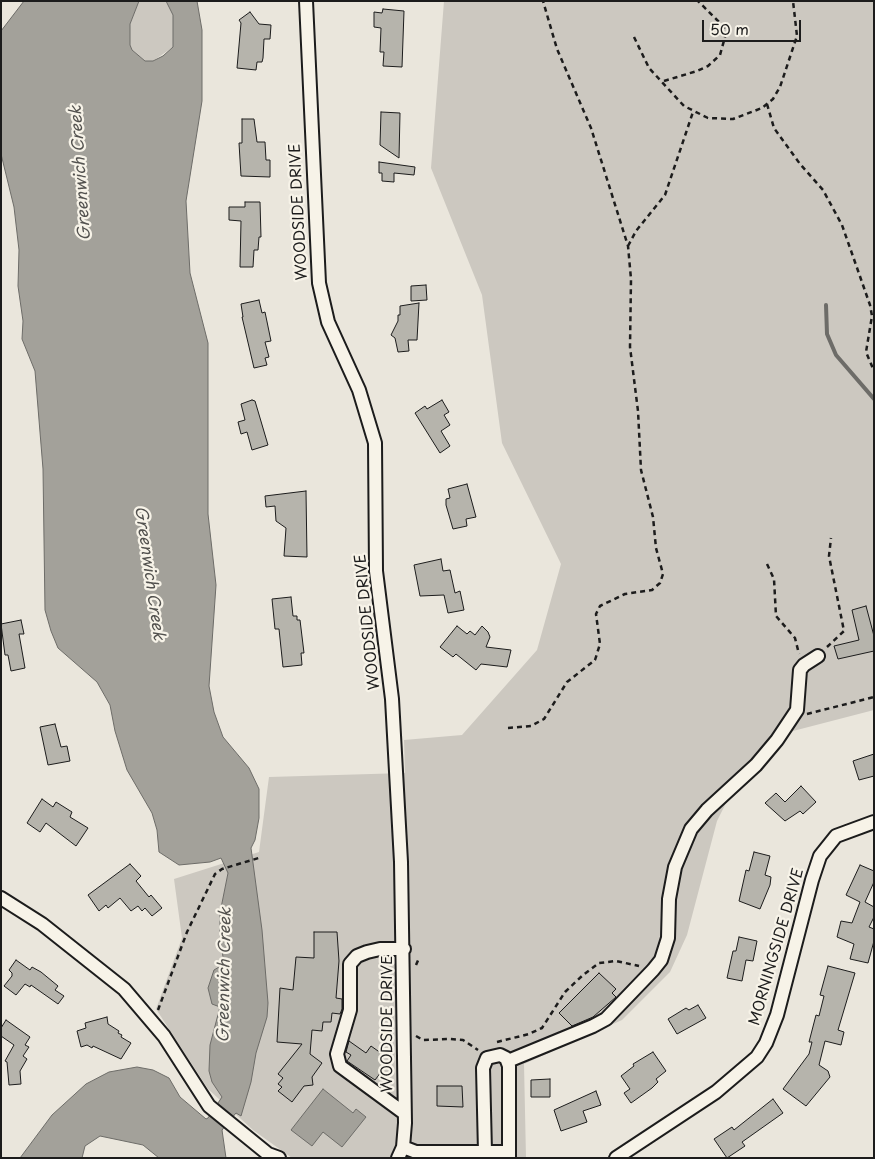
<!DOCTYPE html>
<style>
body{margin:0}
#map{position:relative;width:875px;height:1159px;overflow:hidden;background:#eae6dc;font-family:"Playpen Sans",sans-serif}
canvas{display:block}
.frame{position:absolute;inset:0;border:2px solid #1c1c1c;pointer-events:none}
.scale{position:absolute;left:702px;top:20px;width:99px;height:22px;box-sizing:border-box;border:2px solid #1c1c1c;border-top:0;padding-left:6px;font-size:15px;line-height:18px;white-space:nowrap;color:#1c1c1c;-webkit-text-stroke:4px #f7f3e8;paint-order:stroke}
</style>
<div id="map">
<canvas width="875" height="1159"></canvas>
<div class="frame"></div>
<div class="scale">50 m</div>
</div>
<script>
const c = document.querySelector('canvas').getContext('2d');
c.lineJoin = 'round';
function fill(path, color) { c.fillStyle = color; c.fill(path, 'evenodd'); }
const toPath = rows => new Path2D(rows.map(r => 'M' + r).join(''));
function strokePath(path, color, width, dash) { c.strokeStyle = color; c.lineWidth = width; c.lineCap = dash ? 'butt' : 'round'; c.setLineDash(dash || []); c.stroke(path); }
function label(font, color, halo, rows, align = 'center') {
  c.font = font + ' "Playpen Sans",sans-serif'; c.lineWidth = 4.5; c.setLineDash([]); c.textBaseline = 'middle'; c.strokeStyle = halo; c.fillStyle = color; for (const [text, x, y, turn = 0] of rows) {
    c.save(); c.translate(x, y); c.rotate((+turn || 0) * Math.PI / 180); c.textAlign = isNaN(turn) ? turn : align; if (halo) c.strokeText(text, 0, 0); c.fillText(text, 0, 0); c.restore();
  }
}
fill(toPath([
 [139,1,166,1,173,15,173,47,153,61,145,61,132,50,130,45,130,24],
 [444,1,874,1,874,710,793,731,728,799,717,821,687,935,670,972,622,1020,524,1064,526,1158,292,1158,253,1130,208,1089,156,1009,182,938,174,879,259,852,269,777,405,773,404,740,462,735,537,650,561,564,502,443,482,295,431,168]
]), '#ccc8c0');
const water = toPath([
 [24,1,139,1,130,24,130,45,132,50,145,61,153,61,163,56,173,47,173,15,166,1,197,1,202,30,202,101,186,201,190,273,208,343,208,514,216,585,209,686,214,712,223,737,249,768,259,789,259,818,255,840,251,848,262,930,268,1003,267,1017,256,1053,251,1082,241,1116,236,1113,222,1130,226,1158,159,1158,143,1145,100,1136,85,1146,82,1158,20,1158,52,1115,86,1084,109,1072,137,1067,153,1070,169,1078,180,1097,206,1119,208,1118,222,1097,212,1082,209,1071,210,1045,220,1007,212,1004,208,988,214,970,224,964,220,936,220,913,228,873,221,858,210,862,179,865,159,852,157,830,152,813,127,770,115,731,110,705,97,682,58,648,51,631,45,610,43,469,35,371,22,339,23,321,18,286,19,250,14,207,1,154,1,31,24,1],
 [323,1089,353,1113,356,1109,366,1117,342,1147,323,1132,312,1146,291,1130,323,1089]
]);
fill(water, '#a3a19a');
strokePath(water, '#6d6c68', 1);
strokePath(toPath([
 [826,305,827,334,836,355,874,399]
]), '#6d6c68', 4);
const building = toPath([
 [383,9,404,11,402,67,383,66,384,52,380,52,381,28,374,27,374,12,382,13,383,9],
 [250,12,259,24,271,25,270,39,264,39,263,58,262,62,257,62,256,70,237,68,241,23,239,20,250,12],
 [381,112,400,113,399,158,380,145,381,112],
 [242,119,254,119,257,142,265,142,266,160,270,160,270,177,241,176,239,143,242,143,242,119],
 [379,162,415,167,414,175,394,173,394,182,382,181,382,173,379,173,379,162],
 [245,202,260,202,261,237,259,237,258,250,254,250,253,267,240,267,241,221,229,220,229,207,245,207,245,202],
 [426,285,427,300,411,301,411,286,426,285],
 [259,300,262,313,265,312,271,341,265,342,269,357,265,358,267,365,254,368,242,317,243,317,241,304,259,300],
 [419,303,417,340,408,340,409,351,398,352,395,338,391,335,398,321,398,315,400,315,400,306,419,303],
 [252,400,255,401,268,445,252,450,247,432,241,434,238,422,245,420,241,404,252,400],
 [442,400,449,412,444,415,450,425,441,431,450,446,440,453,415,413,425,406,427,409,442,400],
 [467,484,476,517,466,519,467,526,453,529,446,505,446,499,450,498,448,489,467,484],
 [306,491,307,557,284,556,286,528,276,521,275,506,266,507,265,496,306,491],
 [441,559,443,571,450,570,455,593,460,591,464,610,448,613,444,595,420,596,414,565,441,559],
 [291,597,293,616,297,616,297,620,300,620,304,653,301,653,302,665,283,667,279,629,275,629,272,599,291,597],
 [866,606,874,636,874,651,838,659,834,646,859,640,852,610,866,606],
 [21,620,24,634,19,634,25,668,11,671,8,655,5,655,1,624,21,620],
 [457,626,467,634,470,631,475,635,482,626,488,632,490,637,486,647,511,650,507,667,481,664,476,670,456,654,453,657,440,647,457,626],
 [55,724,61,747,67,746,70,761,48,765,40,727,55,724],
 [874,754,874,776,859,780,853,761,874,754],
 [801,786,816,802,803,814,800,811,785,821,765,803,776,793,785,802,801,786],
 [42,799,53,807,56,802,72,812,70,817,88,828,76,846,46,823,40,832,27,823,42,799],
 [754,852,770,856,765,875,771,877,770,885,760,909,739,901,746,870,749,871,754,852],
 [130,864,141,876,136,881,149,897,151,895,162,908,152,916,145,908,142,911,138,906,131,911,120,898,108,908,106,905,99,911,88,895,130,864],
 [860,865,874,871,874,882,865,902,874,907,874,917,869,927,874,929,874,941,868,963,850,959,854,944,837,937,841,921,852,923,860,902,846,895,860,865],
 [314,932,337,932,339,961,336,998,342,999,342,1009,340,1014,332,1013,331,1022,323,1022,322,1031,312,1030,310,1054,322,1063,312,1077,313,1085,304,1086,292,1102,278,1091,282,1087,278,1084,283,1078,278,1074,302,1044,277,1042,280,988,293,990,296,957,314,958,314,932],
 [739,937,757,941,753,961,746,960,742,981,727,978,733,951,736,951,739,937],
 [16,960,30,970,32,967,41,972,58,986,55,990,64,996,58,1004,31,985,30,987,25,984,16,995,4,986,12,976,12,973,9,970,16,960],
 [828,966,855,973,838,1030,844,1032,841,1045,825,1041,819,1065,828,1071,830,1077,806,1106,783,1089,809,1054,812,1042,809,1042,816,1015,819,1016,824,996,820,995,828,966],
 [599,973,616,989,612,993,616,997,593,1017,572,1026,559,1013,599,973],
 [698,1005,706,1018,677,1034,668,1019,686,1008,689,1010,698,1005],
 [107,1017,108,1024,119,1031,118,1033,122,1035,121,1037,131,1043,121,1059,93,1046,92,1048,87,1045,81,1047,77,1031,86,1028,85,1023,107,1017],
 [6,1020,30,1037,25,1045,29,1047,23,1056,27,1059,20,1071,21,1084,9,1085,7,1062,5,1061,14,1045,1,1036,1,1028,6,1020],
 [349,1041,366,1053,371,1046,385,1056,380,1063,385,1067,375,1080,347,1061,351,1055,346,1052,349,1041],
 [653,1052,666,1071,656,1079,658,1082,652,1088,631,1103,624,1093,630,1089,621,1076,634,1066,633,1064,653,1052],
 [550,1079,550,1097,531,1097,531,1080,550,1079],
 [437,1086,462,1086,463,1107,437,1106,437,1086],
 [596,1091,601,1105,583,1111,587,1122,561,1131,554,1110,596,1091],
 [773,1099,783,1113,742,1142,745,1146,727,1158,714,1139,732,1127,734,1130,773,1099]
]);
fill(building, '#b6b4ac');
strokePath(building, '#1c1c1c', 1);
const minor = toPath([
 [306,1,319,283,328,322,359,390,375,443,376,571,392,699,401,862,405,1123,403,1147,398,1158],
 [1,898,42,924,124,989,164,1036,209,1106,268,1154,279,1158],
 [404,949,380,949,367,952,357,956,350,964,350,1010,337,1054,340,1066,404,1113],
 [508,1061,593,1026,606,1019,653,970,661,960,668,938,669,899,675,867,691,829,707,810,756,765,777,740,797,710,800,670,804,665,818,656],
 [403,1147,416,1152,509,1152],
 [485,1152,483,1068,487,1058,500,1055,506,1058,509,1066,509,1158],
 [616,1158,716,1092,757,1057,766,1043,777,1015,812,880,820,856,836,836,874,822]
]);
strokePath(minor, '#1c1c1c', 16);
strokePath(toPath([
 [634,37,649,68,684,106,708,118,733,119,762,108,773,99,780,87,797,36,793,1],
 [664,81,697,71,708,66,720,55,725,37,724,27,698,1],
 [767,104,774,128,800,164,823,190,842,225,870,305,872,316,866,352,874,371],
 [628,246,636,231,665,195,693,112],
 [767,564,774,579,776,616,795,638,799,654],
 [827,647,844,631,829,556,831,538],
 [807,714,874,697],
 [508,728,531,726,544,719,567,682,595,660,600,644,596,614,600,606,625,594,652,590,660,583,663,574,656,548,653,517,641,470,638,411,630,347,631,279,628,246,591,128,557,49,543,1],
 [416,965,419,958],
 [158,1010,187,932,215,874,222,869,262,857],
 [416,1036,423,1040,450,1039,463,1040,478,1050],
 [497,1042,529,1034,542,1028,565,992,583,975,599,963,616,961,639,966]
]), '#1c1c1c', 2.5, [5, 4]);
strokePath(minor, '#f7f3e8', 12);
label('15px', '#1c1c1c', '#f7f3e8', [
 ["WOODSIDE DRIVE",299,212,-93],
 ["WOODSIDE DRIVE",368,622,-96],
 ["MORNINGSIDE DRIVE",777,947,-74],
 ["WOODSIDE DRIVE",388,1024,-90]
]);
label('italic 16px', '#52514e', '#f7f3e8', [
 ["Greenwich Creek",81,173,-94],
 ["Greenwich Creek",149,573,82],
 ["Greenwich Creek",225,975,-89]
]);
</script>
